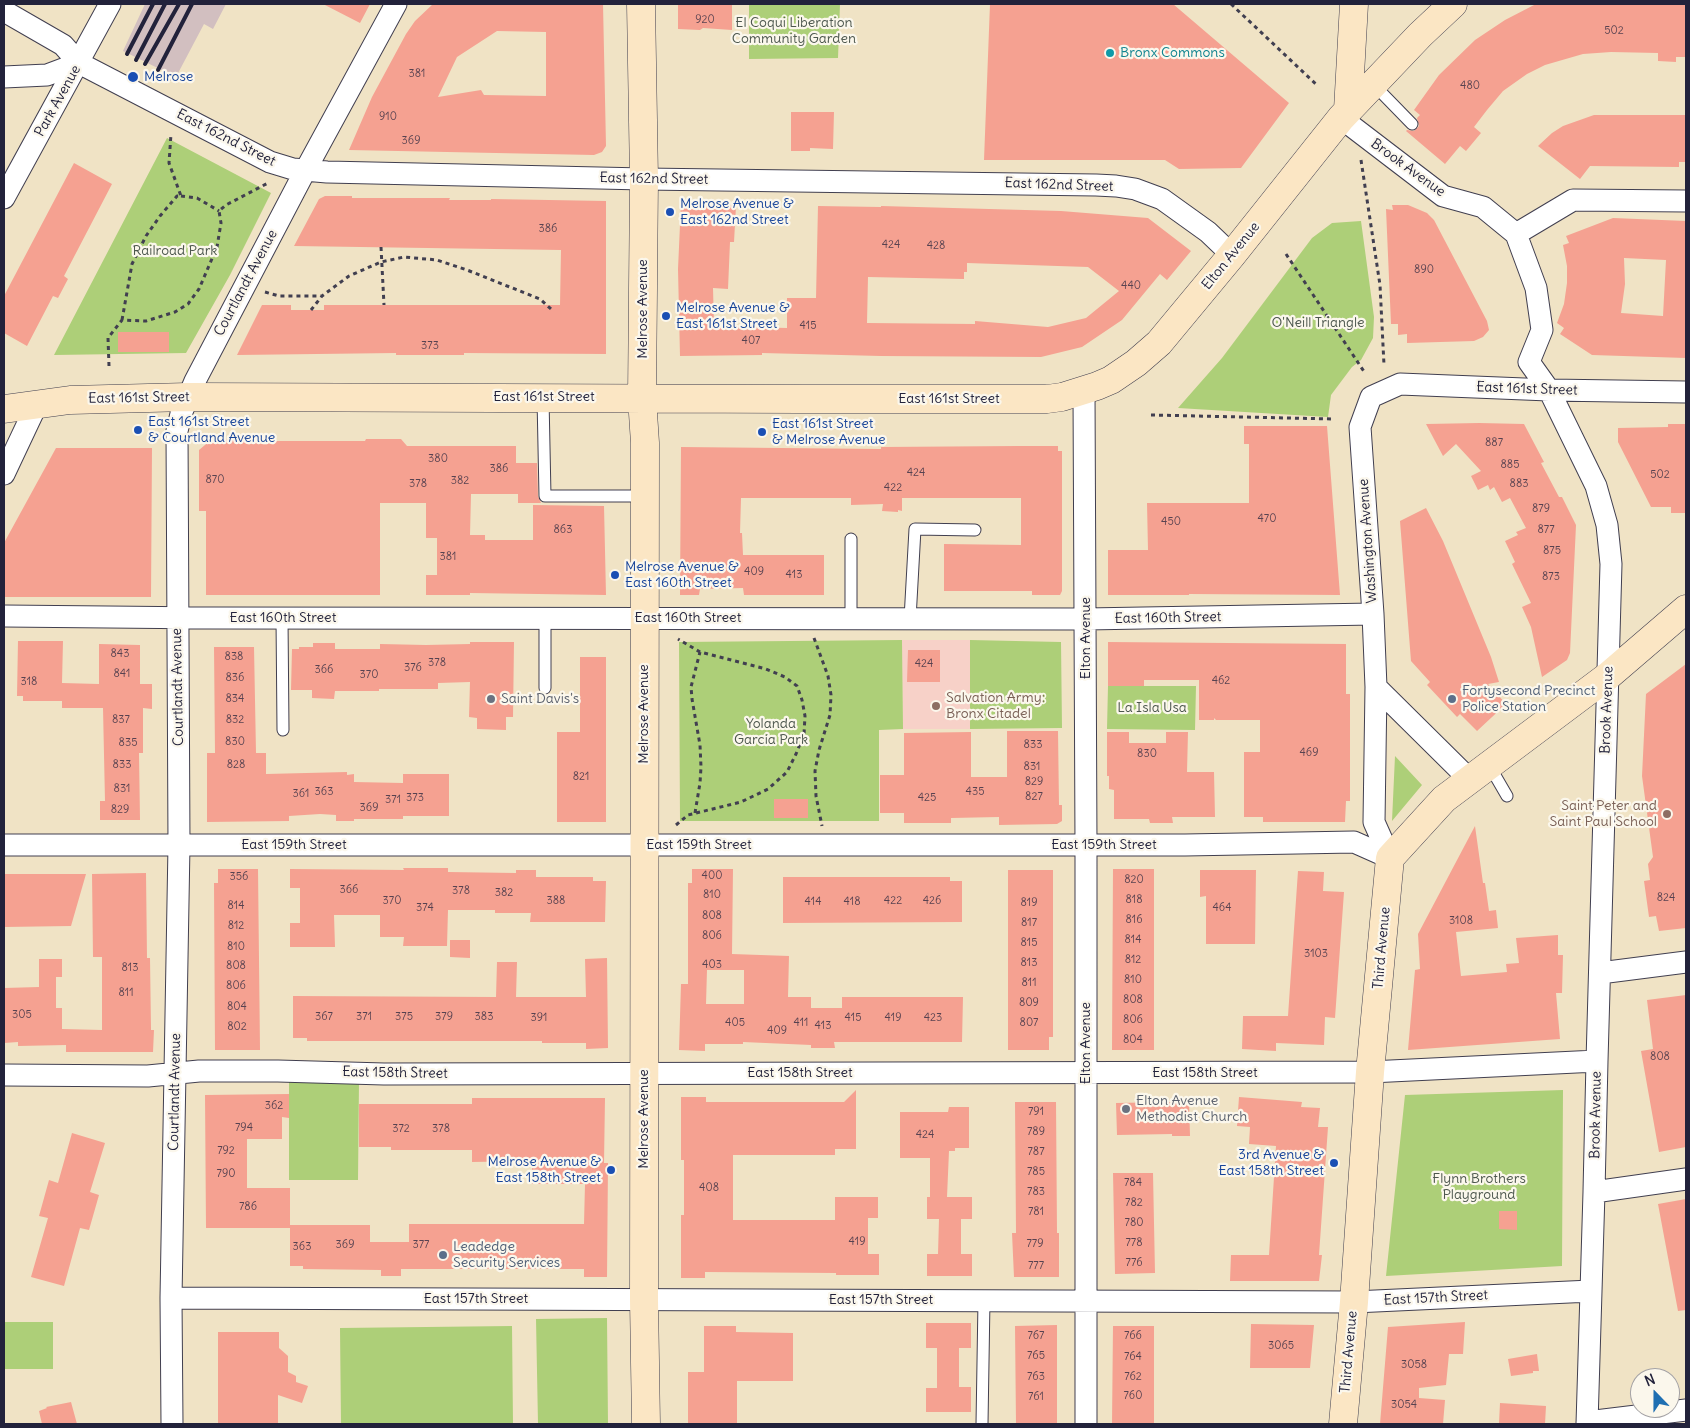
<!DOCTYPE html>
<meta charset="utf-8">
<style>
body{margin:0}
#map{position:relative;width:1690px;height:1428px;overflow:hidden;background:#f0e3c5;font-family:Delius,sans-serif}
canvas{display:block}
.frame{position:absolute;inset:0;border:5px solid #22223b;pointer-events:none}
.north{position:absolute;left:1630px;top:1368px;width:50px;height:50px;box-sizing:border-box;background:#fbf7ec;border:1px solid #a4a2a5;border-radius:50%;rotate:338deg;font-size:14px;font-weight:700;line-height:20px;text-align:center;color:#22223b}
.north::after{content:'';display:block;margin:auto;width:18px;height:22px;background:#1f6fb2;clip-path:polygon(50% 0,100% 100%,50% 72%,0 100%)}
</style>
<div id="map">
<canvas width="1690" height="1428"></canvas>
<div class="frame"></div>
<div class="north">N</div>
</div>
<script>
const c = document.querySelector('canvas').getContext('2d');
c.lineJoin = 'round';
function fill(path, color) { c.fillStyle = color; c.fill(path, 'evenodd'); }
const toPath = rows => new Path2D(rows.map(r => 'M' + r).join(''));
function strokePath(path, color, width, dash) { c.strokeStyle = color; c.lineWidth = width; c.lineCap = dash ? 'butt' : 'round'; c.setLineDash(dash || []); c.stroke(path); }
function label(font, color, halo, rows, align = 'center') {
  c.font = font + ' Delius,sans-serif'; c.lineWidth = 4.5; c.setLineDash([]); c.textBaseline = 'middle'; c.strokeStyle = halo; c.fillStyle = color; for (const [text, x, y, turn = 0] of rows) {
    c.save(); c.translate(x, y); c.rotate((+turn || 0) * Math.PI / 180); c.textAlign = isNaN(turn) ? turn : align; if (halo) c.strokeText(text, 0, 0); c.fillText(text, 0, 0); c.restore();
  }
}
fill(toPath([
 [902,640,970,640,970,729,903,729]
]), '#f7d1c8');
fill(toPath([
 [145,4,226,4,213,29,204,24,176,77,123,51]
]), '#d2bfc0');
fill(toPath([
 [749,4,840,4,838,58,749,59],
 [167,138,271,193,230,275,186,353,54,355],
 [1361,221,1374,317,1373,338,1361,360,1352,367,1331,395,1328,417,1178,408,1222,358,1312,238,1332,223],
 [902,640,903,729,879,730,879,821,680,821,679,642],
 [970,640,1061,642,1062,728,970,729],
 [1108,686,1196,686,1195,730,1107,729],
 [1395,756,1422,785,1392,821],
 [359,1081,358,1180,289,1180,289,1082],
 [1563,1090,1562,1266,1386,1276,1405,1095],
 [607,1318,608,1424,538,1424,536,1319],
 [4,1322,53,1322,53,1369,4,1369],
 [512,1326,513,1424,341,1424,340,1328]
]), '#adcf78');
fill(toPath([
 [323,4,370,4,360,23],
 [433,4,603,4,606,146,602,152,594,155,349,150,372,97,406,34,415,21],
 [497,31,546,32,546,96,484,95,481,90,438,97,457,57],
 [678,4,732,4,732,30,703,28,700,30,678,29],
 [990,4,1173,4,1289,103,1241,168,1179,169,1165,160,984,160],
 [1536,4,1686,4,1686,57,1676,57,1676,62,1658,61,1658,53,1611,52,1583,54,1545,65,1527,74,1503,91,1487,110,1474,127,1481,133,1466,151,1460,146,1445,164,1406,131,1407,130,1414,131,1419,126,1417,118,1420,115,1414,110,1439,75,1475,40,1505,20],
 [791,112,834,112,833,149,810,148,810,151,791,151],
 [1594,115,1686,115,1686,162,1679,162,1679,167,1590,166,1580,179,1538,146,1552,133,1563,126],
 [74,163,112,184,64,276,68,279,58,298,53,296,27,346,4,333,4,296],
 [325,196,352,196,352,198,450,198,449,200,491,200,491,199,606,201,606,354,464,353,464,355,396,355,396,353,237,355,262,305,291,305,291,310,324,310,324,305,560,305,561,250,294,246,319,199],
 [681,203,736,206,734,242,730,242,728,289,713,288,714,326,787,328,787,298,816,298,818,206,881,207,881,206,1061,211,1148,218,1191,251,1167,280,1160,274,1122,320,1082,347,1041,357,881,356,762,353,762,355,680,356,678,269],
 [967,263,1088,267,1119,291,1086,318,1048,327,975,321,975,324,867,323,868,277,964,279,964,272,967,272],
 [1392,205,1408,205,1427,213,1434,220,1487,321,1489,330,1483,337,1474,341,1407,343,1407,334,1398,335,1398,324,1391,324,1386,209,1393,210],
 [1613,218,1686,221,1686,358,1592,355,1560,334,1564,328,1557,323,1564,304,1567,283,1567,266,1563,245,1569,243,1566,236],
 [1624,258,1666,260,1663,316,1621,313,1625,284],
 [118,332,169,332,169,352,118,352],
 [1479,423,1524,424,1544,462,1541,463,1559,497,1562,497,1576,525,1570,653,1567,660,1542,677,1531,627,1522,607,1531,603,1512,564,1515,562,1505,541,1518,535,1516,532,1526,528,1510,498,1502,502,1494,487,1490,490,1488,485,1478,490,1471,476,1481,471,1456,444,1443,456,1426,424],
 [1668,424,1686,424,1686,513,1671,513,1671,507,1651,507,1618,442,1618,428,1668,427],
 [1244,426,1327,426,1340,595,1189,594,1189,595,1108,595,1108,550,1148,550,1147,503,1249,503,1249,444,1244,444],
 [261,439,264,441,365,441,366,439,401,439,407,446,516,446,516,463,537,463,538,496,541,503,518,503,518,494,471,494,470,535,485,535,485,540,533,540,533,505,604,506,606,595,470,593,470,595,426,595,426,575,437,575,437,538,426,538,426,503,380,503,380,595,206,595,206,511,199,511,199,450,211,440],
 [1018,446,1058,446,1058,451,1062,451,1062,591,1060,595,1032,595,1032,591,944,591,944,544,1021,545,1021,498,902,498,902,511,898,510,898,512,882,511,883,504,851,505,851,498,741,498,740,533,742,533,743,555,824,555,824,595,744,595,743,588,700,589,699,595,680,595,681,447,881,449,881,447],
 [56,448,152,448,151,597,4,597,4,543],
 [1426,508,1443,541,1491,657,1499,682,1488,684,1506,704,1477,731,1460,714,1457,717,1427,685,1430,682,1411,661,1400,521],
 [18,641,63,641,62,683,99,684,99,644,140,645,140,684,152,684,152,709,143,708,143,753,139,753,140,820,100,820,100,801,105,801,103,708,62,708,62,701,23,701,23,696,17,696],
 [470,642,514,642,513,717,506,717,506,730,477,729,477,718,469,717,470,682,438,683,438,689,379,689,379,691,335,691,334,699,312,698,312,690,291,690,292,649,299,649,299,647,313,647,313,643,335,643,335,649,380,649,380,644,426,645,470,644],
 [1108,642,1346,644,1346,694,1350,694,1350,801,1346,801,1345,822,1263,822,1263,817,1244,817,1244,752,1260,752,1260,720,1216,720,1214,718,1214,720,1199,720,1199,680,1144,680,1144,686,1108,686],
 [214,647,254,647,256,753,266,753,266,774,347,772,347,775,354,774,354,782,403,783,403,774,449,774,449,816,403,816,403,819,354,819,354,821,336,821,336,815,320,814,289,816,289,821,207,822,207,753,215,753],
 [908,650,940,650,940,682,907,682],
 [580,657,606,657,606,822,557,822,557,732,580,732],
 [1686,664,1686,928,1659,931,1656,916,1649,917,1644,881,1650,880,1648,864,1653,857,1642,776,1646,694],
 [1007,731,1058,731,1059,805,1062,805,1062,821,1057,824,999,825,999,817,951,818,951,823,904,823,904,813,880,813,880,775,904,775,904,733,971,732,971,777,1007,777],
 [1107,732,1129,732,1129,743,1166,743,1166,732,1188,732,1187,772,1214,772,1215,817,1172,817,1173,823,1150,823,1149,819,1114,819,1114,790,1109,789,1109,776,1107,776],
 [774,799,808,799,808,818,774,818],
 [1475,826,1483,883,1485,883,1489,911,1496,910,1498,928,1456,932,1461,976,1507,972,1506,964,1519,963,1516,938,1558,935,1558,955,1563,955,1562,993,1556,993,1560,1039,1408,1050,1415,970,1420,969,1418,934],
 [403,868,448,868,448,872,516,873,516,870,536,870,536,877,593,877,593,881,606,881,605,922,530,922,531,913,495,913,495,910,448,910,447,946,403,946,404,937,380,937,380,915,334,915,335,947,290,947,290,923,300,923,300,888,290,888,290,869,404,870],
 [218,869,258,869,260,1050,215,1050,214,883,218,883],
 [692,869,733,869,732,954,789,956,788,997,811,997,811,1008,842,1008,842,997,963,997,962,1042,834,1042,835,1048,811,1048,811,1045,743,1042,743,1044,705,1044,705,1051,679,1050,681,984,688,984,688,883,692,883],
 [707,970,744,970,744,1004,706,1004],
 [1113,869,1154,869,1154,1050,1112,1050],
 [1008,870,1053,870,1053,1037,1049,1037,1049,1050,1008,1050],
 [1200,870,1256,870,1255,944,1206,944,1206,896,1200,897],
 [1298,871,1324,872,1323,891,1344,892,1335,1018,1325,1017,1324,1045,1276,1043,1276,1051,1242,1049,1243,1016,1288,1016],
 [146,873,147,958,150,958,151,1030,154,1030,153,1052,66,1052,66,1045,18,1046,18,1042,4,1043,4,988,39,987,39,959,62,959,62,977,56,977,56,1008,62,1008,62,1029,102,1030,102,957,93,957,92,874],
 [4,874,86,874,71,926,4,927],
 [783,877,950,877,950,881,962,881,962,922,783,923],
 [450,940,470,940,470,958,450,957],
 [607,958,608,1048,586,1049,586,1043,542,1043,542,1041,307,1041,307,1038,293,1038,293,996,496,997,497,962,517,962,516,997,586,997,585,959],
 [1686,995,1686,1147,1659,1152,1641,1051,1653,1049,1647,1000],
 [856,1090,856,1149,835,1149,835,1155,733,1155,733,1220,835,1220,835,1197,878,1197,878,1218,868,1218,868,1254,879,1254,879,1275,836,1275,836,1273,705,1272,705,1278,681,1278,681,1215,684,1215,684,1160,681,1160,681,1097,706,1097,706,1102,844,1102],
 [289,1094,289,1118,282,1117,282,1139,247,1139,247,1188,290,1188,290,1228,206,1228,205,1095],
 [1239,1097,1302,1102,1301,1107,1320,1108,1318,1127,1328,1127,1319,1255,1322,1255,1319,1281,1230,1281,1231,1255,1269,1255,1276,1146,1249,1144,1250,1127,1237,1126],
 [472,1098,605,1098,604,1163,608,1163,607,1277,584,1277,584,1269,401,1269,401,1276,381,1276,381,1270,303,1269,303,1266,290,1266,290,1225,370,1225,370,1242,409,1242,409,1224,584,1224,585,1184,532,1184,532,1161,472,1162,472,1150,391,1150,391,1147,359,1147,359,1104,472,1104],
 [1172,1100,1189,1100,1190,1136,1172,1136,1172,1134,1117,1135,1116,1103,1172,1102],
 [1015,1102,1056,1102,1057,1233,1059,1233,1059,1277,1014,1277,1012,1233,1016,1233],
 [949,1107,969,1107,969,1148,955,1148,955,1151,949,1151,947,1197,972,1197,972,1219,961,1219,961,1254,972,1254,972,1276,927,1276,927,1254,938,1254,939,1219,927,1219,927,1197,930,1197,930,1158,900,1158,900,1112,948,1112],
 [72,1133,105,1143,90,1192,99,1195,89,1230,80,1228,64,1286,31,1277,48,1218,39,1216,49,1180,58,1183],
 [1113,1173,1153,1173,1155,1273,1115,1274],
 [1686,1199,1686,1310,1678,1311,1658,1204],
 [1499,1211,1517,1211,1517,1230,1499,1229],
 [1465,1322,1463,1354,1449,1354,1446,1385,1419,1388,1419,1398,1445,1400,1443,1424,1380,1424,1388,1327],
 [926,1323,971,1323,971,1348,959,1348,959,1387,971,1387,971,1412,926,1412,926,1388,937,1388,937,1348,926,1348],
 [1251,1324,1314,1325,1310,1368,1250,1368],
 [1057,1325,1057,1424,1016,1424,1015,1326],
 [704,1326,736,1326,736,1332,793,1333,793,1381,737,1381,737,1424,688,1424,688,1372,704,1372],
 [1113,1326,1154,1326,1154,1424,1112,1424],
 [218,1332,279,1332,279,1348,288,1356,288,1372,296,1376,296,1382,308,1386,302,1403,278,1395,278,1424,218,1424],
 [1537,1354,1539,1371,1533,1371,1533,1373,1511,1376,1508,1359],
 [71,1402,77,1424,42,1424,39,1411,47,1408,46,1407],
 [1500,1403,1546,1406,1545,1424,1499,1424]
]), '#f5a191');
const lane = toPath([
 [1373,84,1412,124],
 [543,398,545,496,644,496],
 [282,618,283,730],
 [545,618,545,688],
 [851,619,851,539],
 [910,619,915,529,975,530],
 [1489,765,1507,796],
 [982,1424,984,1300]
]);
const street = toPath([
 [4,11,63,45,79,63,270,162,293,169,327,172,644,179,1096,185,1116,186,1135,189,1162,199,1208,232,1232,255],
 [4,77,47,75,79,63],
 [1341,118,1443,196,1483,207,1516,234,1536,288,1542,330,1529,362,1549,390,1596,486,1607,525,1611,564,1597,1061,1594,1192,1587,1424],
 [4,198,110,4],
 [1516,234,1573,200,1686,201],
 [1084,391,1086,845,1086,1424],
 [4,474,37,404],
 [4,616,211,618,1086,619,1373,614],
 [1376,687,1469,779],
 [4,845,1185,845,1354,842,1390,858],
 [1390,858,1374,822,1376,687,1373,614,1360,427,1371,397,1400,384,1549,390,1686,392],
 [1600,973,1686,962],
 [4,1075,148,1076,199,1071,278,1071,384,1074,1370,1072,1597,1061],
 [1594,1192,1686,1179],
 [171,1298,1354,1302,1591,1291],
 [1587,1422,1686,1410],
 [172,1424,171,1298,179,845,177,431,181,414,195,381,305,171,396,4]
]);
const secondary = toPath([
 [641,4,644,179,642,398,645,443,644,1300,646,1424],
 [1348,110,1354,4],
 [4,409,70,400,188,397,802,399,1047,399,1062,397,1097,386,1111,380,1136,363,1159,343,1232,255,1341,118,1420,35,1453,4],
 [1343,1424,1354,1302,1370,1072,1390,858,1444,799,1608,676,1686,609]
]);
strokePath(lane, '#413f50', 13);
strokePath(street, '#413f50', 23);
strokePath(secondary, '#413f50', 29);
strokePath(toPath([
 [1231,4,1318,86],
 [169,80,172,76],
 [1361,160,1380,285,1384,365],
 [181,196,197,198,219,211],
 [381,247,384,305],
 [1286,254,1365,373],
 [265,292,279,296,322,296],
 [311,310,322,296,349,276,381,262,404,257,437,260,467,270,540,299,551,309],
 [122,320,132,264,146,236,160,216,177,196,181,196,169,163,171,134],
 [109,366,108,338,122,320,146,321,175,312,188,304,199,289,217,247,221,223,219,211,226,205,268,183],
 [1151,415,1334,419],
 [814,638,828,676,831,695,830,715,819,750,815,771,816,796,822,826],
 [695,813,700,783,701,767,700,745,692,699,691,687,700,652],
 [676,825,688,815,741,802,768,789,787,772,796,754,804,734,805,716,802,700,797,686,785,677,766,669,700,652,678,639]
]), '#413f50', 3, [4, 4]);
strokePath(lane, '#fff', 11);
strokePath(street, '#fff', 21);
strokePath(secondary, '#fbe6c4', 28);
strokePath(toPath([
 [127,54,153,4],
 [136,60,165,4],
 [145,64,179,4],
 [158,70,192,4]
]), '#22223b', 4);
for (const [x, y, r, color] of [
 [1110,53,5,"#0f9aa8"],
 [133,77,6,"#1a4fb4"],
 [670,212,5,"#1a4fb4"],
 [666,316,5,"#1a4fb4"],
 [138,430,5,"#1a4fb4"],
 [762,432,5,"#1a4fb4"],
 [615,575,5,"#1a4fb4"],
 [491,699,5,"#6b7280"],
 [1452,699,5,"#5c6f8a"],
 [936,706,5,"#8d6e63"],
 [1667,814,5,"#8d6e63"],
 [1126,1109,5,"#6b7280"],
 [1334,1163,5,"#1a4fb4"],
 [611,1170,5,"#1a4fb4"],
 [443,1255,5,"#5c6f8a"]
]) { const dot = new Path2D(); dot.arc(x, y, r, 0, 2 * Math.PI); c.fillStyle = color; c.fill(dot); strokePath(dot, '#fbf7ec', 2); }
label('11px', '#574250', null, [
 ["920",705,20],
 ["502",1614,31],
 ["381",417,74],
 ["480",1470,86],
 ["910",388,117],
 ["369",411,141],
 ["386",548,229],
 ["424",891,245],
 ["428",936,246],
 ["890",1424,270],
 ["440",1131,286],
 ["415",808,326],
 ["407",751,341],
 ["373",430,346],
 ["887",1494,443],
 ["380",438,459],
 ["885",1510,465],
 ["386",499,469],
 ["424",916,473],
 ["502",1660,475],
 ["870",215,480],
 ["382",460,481],
 ["378",418,484],
 ["883",1519,484],
 ["422",893,488],
 ["879",1541,509],
 ["470",1267,519],
 ["450",1171,522],
 ["863",563,530],
 ["877",1546,530],
 ["875",1552,551],
 ["381",448,557],
 ["409",754,572],
 ["413",794,575],
 ["873",1551,577],
 ["843",120,654],
 ["838",234,657],
 ["378",437,663],
 ["424",924,664],
 ["376",413,668],
 ["366",324,670],
 ["841",122,674],
 ["370",369,675],
 ["836",235,678],
 ["462",1221,681],
 ["318",29,682],
 ["834",235,699],
 ["837",121,720],
 ["832",235,720],
 ["830",235,742],
 ["835",128,743],
 ["833",1033,745],
 ["469",1309,753],
 ["830",1147,754],
 ["833",122,765],
 ["828",236,765],
 ["831",1032,767],
 ["821",581,777],
 ["829",1034,782],
 ["831",122,789],
 ["363",324,792],
 ["435",975,792],
 ["361",301,794],
 ["827",1034,797],
 ["373",415,798],
 ["425",927,798],
 ["371",393,800],
 ["369",369,808],
 ["829",120,810],
 ["400",712,876],
 ["356",239,877],
 ["820",1134,880],
 ["366",349,890],
 ["378",461,891],
 ["382",504,893],
 ["810",712,895],
 ["824",1666,898],
 ["818",1134,900],
 ["370",392,901],
 ["388",556,901],
 ["422",893,901],
 ["426",932,901],
 ["414",813,902],
 ["418",852,902],
 ["819",1029,903],
 ["814",236,906],
 ["374",425,908],
 ["464",1222,908],
 ["808",712,916],
 ["816",1134,920],
 ["3108",1461,921],
 ["817",1029,923],
 ["812",236,926],
 ["806",712,936],
 ["814",1133,940],
 ["815",1029,943],
 ["810",236,947],
 ["3103",1316,954],
 ["812",1133,960],
 ["813",1029,963],
 ["403",712,965],
 ["808",236,966],
 ["813",130,968],
 ["810",1133,980],
 ["811",1029,983],
 ["806",236,986],
 ["811",126,993],
 ["808",1133,1000],
 ["809",1029,1003],
 ["804",237,1007],
 ["305",22,1015],
 ["367",324,1017],
 ["371",364,1017],
 ["375",404,1017],
 ["379",444,1017],
 ["383",484,1017],
 ["391",539,1018],
 ["415",853,1018],
 ["419",893,1018],
 ["423",933,1018],
 ["806",1133,1020],
 ["405",735,1023],
 ["411",801,1023],
 ["807",1029,1023],
 ["413",823,1026],
 ["802",237,1027],
 ["409",777,1031],
 ["804",1133,1040],
 ["808",1660,1057],
 ["362",274,1106],
 ["791",1036,1112],
 ["794",244,1128],
 ["372",401,1129],
 ["378",441,1129],
 ["789",1036,1132],
 ["424",925,1135],
 ["792",226,1151],
 ["787",1036,1152],
 ["785",1036,1172],
 ["790",226,1174],
 ["784",1133,1183],
 ["408",709,1188],
 ["783",1036,1192],
 ["782",1134,1203],
 ["786",248,1207],
 ["781",1036,1212],
 ["780",1134,1223],
 ["419",857,1242],
 ["778",1134,1243],
 ["779",1035,1244],
 ["369",345,1245],
 ["377",421,1245],
 ["363",302,1247],
 ["776",1134,1263],
 ["777",1036,1266],
 ["767",1036,1336],
 ["766",1133,1336],
 ["3065",1281,1346],
 ["765",1036,1356],
 ["764",1133,1357],
 ["3058",1414,1365],
 ["763",1036,1377],
 ["762",1133,1377],
 ["760",1133,1396],
 ["761",1036,1397],
 ["3054",1404,1405]
]);
label('14px', '#4c564d', '#fbf7ec', [
 ["El Coqui Liberation",794,23],
 ["Community Garden",794,39],
 ["Railroad Park",175,251],
 ["O'Neill Triangle",1318,323],
 ["La Isla Usa",1152,708],
 ["Yolanda",771,724],
 ["García Park",771,740],
 ["Flynn Brothers",1479,1179],
 ["Playground",1479,1195]
]);
label('14px', '#0d838f', '#fbf7ec', [
 ["Bronx Commons",1120,53]
], 'left');
label('14px', '#164399', '#fbf7ec', [
 ["Melrose",144,77],
 ["Melrose Avenue &",680,204],
 ["East 162nd Street",680,220],
 ["Melrose Avenue &",676,308],
 ["East 161st Street",676,324],
 ["East 161st Street",148,422],
 ["& Courtland Avenue",148,438],
 ["East 161st Street",772,424],
 ["& Melrose Avenue",772,440],
 ["Melrose Avenue &",625,567],
 ["East 160th Street",625,583],
 ["3rd Avenue &",1324,1155,"right"],
 ["East 158th Street",1324,1171,"right"],
 ["Melrose Avenue &",601,1162,"right"],
 ["East 158th Street",601,1178,"right"]
], 'left');
label('14px', '#22223b', '#fbf7ec', [
 ["Park Avenue",58,101,-61],
 ["East 162nd Street",226,138,27],
 ["Brook Avenue",1408,168,36],
 ["East 162nd Street",654,179,1],
 ["East 162nd Street",1059,185,2],
 ["Elton Avenue",1231,256,-51],
 ["Courtlandt Avenue",246,283,-62],
 ["Melrose Avenue",643,309,-90],
 ["East 161st Street",1527,389,2],
 ["East 161st Street",544,397],
 ["East 161st Street",139,398,-1],
 ["East 161st Street",949,399],
 ["Washington Avenue",1368,541,-94],
 ["East 160th Street",283,618],
 ["East 160th Street",688,618],
 ["East 160th Street",1168,618,-1],
 ["Elton Avenue",1086,638,-90],
 ["Courtlandt Avenue",178,687,-91],
 ["Brook Avenue",1607,710,-88],
 ["Melrose Avenue",644,714,-90],
 ["East 159th Street",294,845],
 ["East 159th Street",699,845],
 ["East 159th Street",1104,845],
 ["Third Avenue",1382,948,-85],
 ["Elton Avenue",1086,1043,-90],
 ["East 158th Street",395,1073,1],
 ["East 158th Street",800,1073],
 ["East 158th Street",1205,1073],
 ["Courtlandt Avenue",175,1092,-89],
 ["Brook Avenue",1596,1115,-89],
 ["Melrose Avenue",644,1119,-90],
 ["East 157th Street",1436,1298,-3],
 ["East 157th Street",476,1299],
 ["East 157th Street",881,1300],
 ["Third Avenue",1349,1352,-85]
]);
label('14px', '#4e5e75', '#fbf7ec', [
 ["Fortysecond Precinct",1462,691],
 ["Police Station",1462,707],
 ["Leadedge",453,1247],
 ["Security Services",453,1263]
], 'left');
label('14px', '#785e54', '#fbf7ec', [
 ["Salvation Army:",946,698],
 ["Bronx Citadel",946,714],
 ["Saint Peter and",1657,806,"right"],
 ["Saint Paul School",1657,822,"right"]
], 'left');
label('14px', '#5b616d', '#fbf7ec', [
 ["Saint Davis's",501,699],
 ["Elton Avenue",1136,1101],
 ["Methodist Church",1136,1117]
], 'left');
</script>
